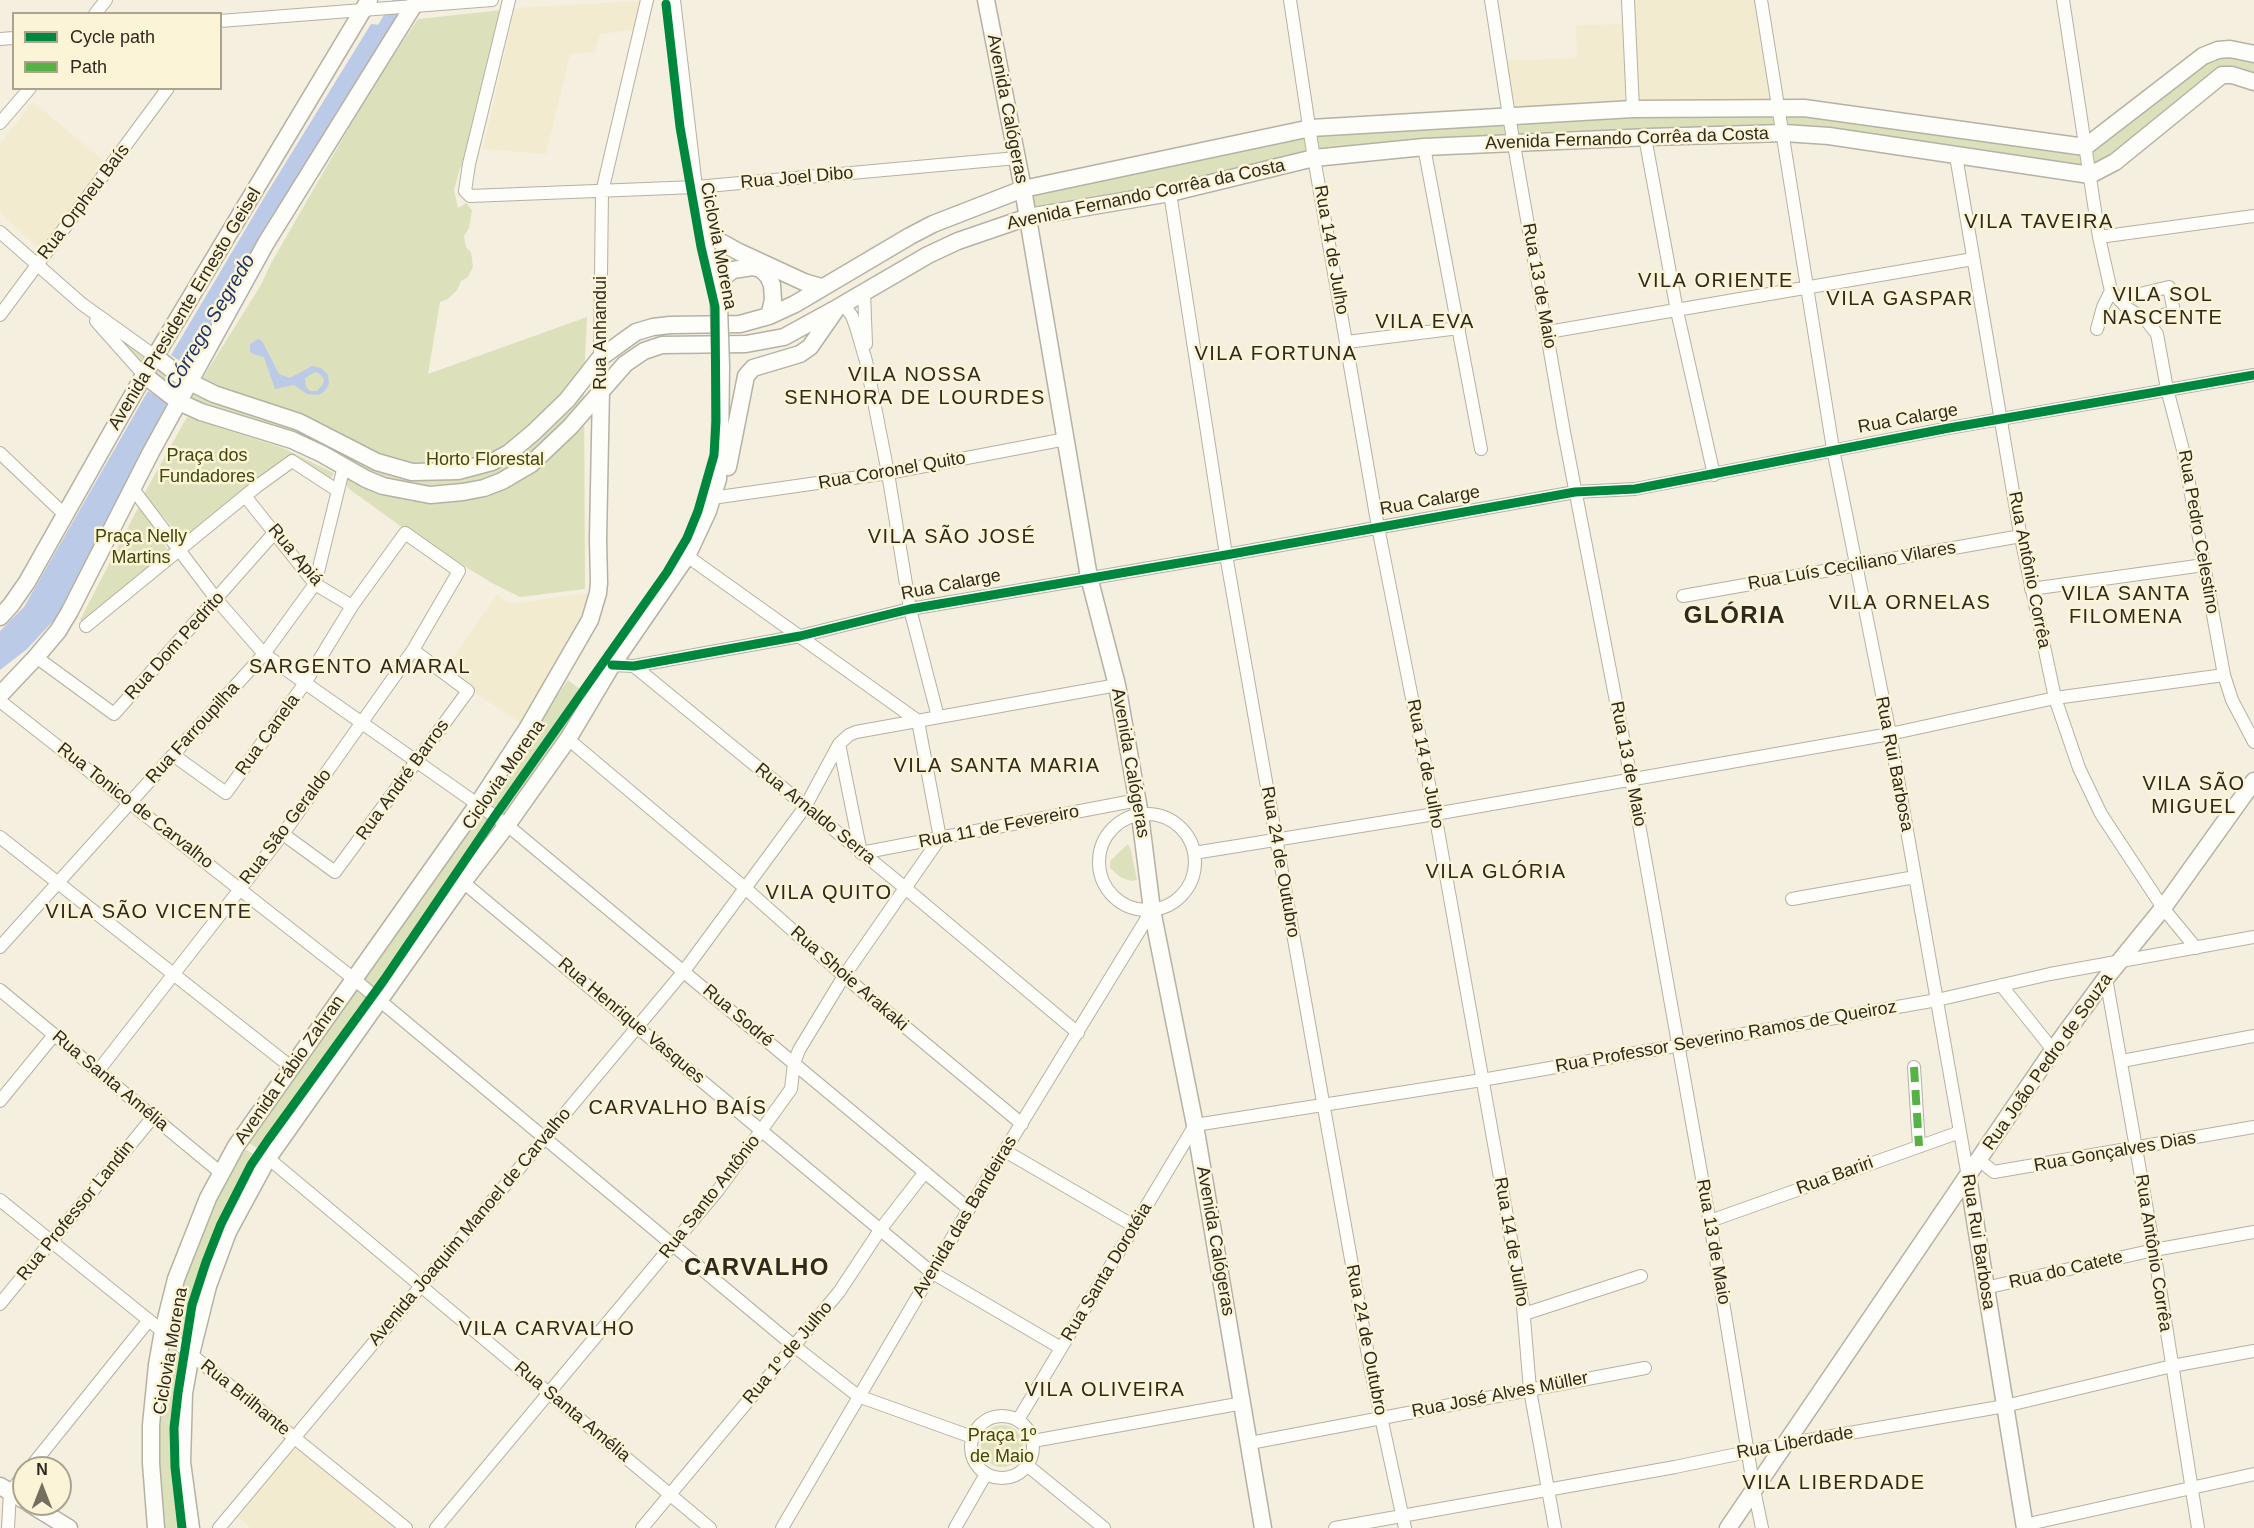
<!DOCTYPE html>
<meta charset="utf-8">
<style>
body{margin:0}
#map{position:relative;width:2254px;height:1528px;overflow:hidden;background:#f4efde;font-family:Helvetica,sans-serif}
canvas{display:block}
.legend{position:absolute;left:12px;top:12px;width:210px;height:78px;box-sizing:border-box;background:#fcf4d6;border:2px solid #aaa38d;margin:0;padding:8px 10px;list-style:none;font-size:18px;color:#2e2a1f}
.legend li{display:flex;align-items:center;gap:12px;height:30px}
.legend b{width:30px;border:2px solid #aaa38d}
.north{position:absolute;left:12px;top:1456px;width:60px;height:60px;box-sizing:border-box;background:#fcf4d6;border:2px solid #aaa38d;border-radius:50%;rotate:0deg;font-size:16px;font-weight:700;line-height:24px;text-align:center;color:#2e2a1f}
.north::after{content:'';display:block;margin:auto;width:21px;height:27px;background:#736f62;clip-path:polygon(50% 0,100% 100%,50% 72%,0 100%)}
</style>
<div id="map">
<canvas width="2254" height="1528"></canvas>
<ul class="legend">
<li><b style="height:8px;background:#00873e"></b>Cycle path</li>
<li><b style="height:8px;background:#56b245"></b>Path</li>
</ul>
<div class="north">N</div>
</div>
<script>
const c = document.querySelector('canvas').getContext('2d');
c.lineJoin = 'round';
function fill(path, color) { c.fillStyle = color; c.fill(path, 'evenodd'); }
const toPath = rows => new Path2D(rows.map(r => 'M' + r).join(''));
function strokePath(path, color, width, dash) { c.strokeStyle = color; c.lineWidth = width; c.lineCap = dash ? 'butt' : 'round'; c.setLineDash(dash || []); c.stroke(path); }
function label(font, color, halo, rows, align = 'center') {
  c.font = font + ' Helvetica,sans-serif'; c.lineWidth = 5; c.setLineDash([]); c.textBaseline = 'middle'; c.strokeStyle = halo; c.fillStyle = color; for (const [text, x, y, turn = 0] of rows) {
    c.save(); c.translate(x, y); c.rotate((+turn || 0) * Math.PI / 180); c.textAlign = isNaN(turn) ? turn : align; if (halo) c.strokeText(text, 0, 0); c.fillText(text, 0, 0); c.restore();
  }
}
fill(toPath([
 [1633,0,1761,0,1779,107,1509,116,1500,61,1577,58,1576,25,1634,24],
 [642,1,636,29,600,34,595,52,570,54,546,154,483,149,515,8],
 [33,102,104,161,40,250,0,212,0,144],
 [588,593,582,618,521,723,443,672,497,595,511,604],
 [296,1442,401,1528,251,1528,235,1515]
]), '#f3ebcf');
fill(toPath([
 [502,10,466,161,460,168,454,190,458,208,466,203,472,210,469,228,464,236,466,247,471,252,473,267,468,277,461,281,457,290,448,299,440,302,428,374,587,317,584,380,585,589,520,597,492,583,413,535,349,489,337,471,287,446,182,411,261,285,270,265,392,53,395,53,418,19],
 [2254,54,2254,82,2232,75,2103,170,1829,136,1424,147,1028,217,1023,189,1311,128,1743,108,2085,147,2203,56],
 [114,330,183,387,178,393,110,335],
 [187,417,283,448,334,473,330,480,287,456,240,492,184,541,144,494],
 [139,506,168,550,86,623,82,622,80,620],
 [568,680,590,697,265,1153,244,1140],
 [1128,844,1131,850,1137,880,1131,881,1120,877,1110,868,1110,861],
 [240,1147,264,1159,188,1357,187,1528,160,1528,154,1420,177,1284],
 '981 1446a21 21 0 1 1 42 0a21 21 0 1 1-42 0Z'
]), '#dde1bb');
fill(toPath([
 [371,24,392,26,190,368,171,355,267,193],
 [258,339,262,341,279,374,290,378,312,366,321,368,328,375,329,384,325,391,319,395,307,394,294,385,275,389,264,357,253,354,250,351,250,344],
 [315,372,320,374,324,379,323,384,317,391,310,391,306,387,305,378],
 [148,391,167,403,109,521,87,557,69,604,27,649,0,670,0,631,24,607]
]), '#bbcae6');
strokePath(toPath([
 [377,43,399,5]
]), '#bbcae6', 16);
const minor = toPath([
 [509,0,469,164,465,191,470,196,696,187,1017,158],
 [674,0,696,187,717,294],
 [1290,0,1312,146,1378,527,1435,814,1523,1306,1530,1390,1555,1528],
 [1491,0,1509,116,1564,432,1631,779,1711,1229,1754,1490,1762,1528],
 [1628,0,1633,109],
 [1761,0,1833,449,1890,734,1968,1177],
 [2063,0,2099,237,2111,291,2127,308,2146,320,2157,334,2167,389,2183,450,2224,675,2232,700,2254,742],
 [95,14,106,0],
 [220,21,492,0],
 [0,39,14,38],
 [0,123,30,88],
 [1645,137,1677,311,1714,475],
 [1424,147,1481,449],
 [1956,156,2020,533,2055,698,2079,768,2101,814,2163,908,2196,948],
 [1170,193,1226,555,1276,838,1370,1366,1405,1528],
 [0,232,82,304,156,357],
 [2099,237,2254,216],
 [864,292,866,344],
 [2119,299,2169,287,2174,312,2146,320],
 [843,304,852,316,856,327,866,361,888,473,910,609,938,717],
 [0,315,168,88],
 [96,321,144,375],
 [2097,329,2103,307,2111,291],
 [1548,332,1973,259],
 [1347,342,1459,328],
 [600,358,602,192,647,0],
 [0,453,65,515],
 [133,489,217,600,264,654,507,825,969,1209],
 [245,496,315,584,352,606],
 [712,498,888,473,1066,439],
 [687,556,918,721],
 [2031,589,2204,565],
 [1683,596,2021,536],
 [86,626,256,487,292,461,338,491],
 [36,657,114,714,275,532],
 [612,665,634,666,800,636,910,609,1226,555,1575,492,1635,489,1949,428,2254,375],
 [634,666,904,887,1078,1033],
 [0,701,354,979,794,1346,858,1396,972,1437],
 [568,739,745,888,844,976,1022,1124],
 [839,744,861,853,1138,800],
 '1099 862a48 48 0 1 1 96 0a48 48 0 1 1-96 0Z',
 [283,834,335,872,468,691,413,650],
 [0,837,291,1067],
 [1194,853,1435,814,1890,734,2055,698,2224,675],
 [463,882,931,1272,1061,1348],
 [1792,899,1915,877],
 [0,947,264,654,315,584,344,466],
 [2106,978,2154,1250,2198,1528],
 [2001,985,2053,1050],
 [0,990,221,1173],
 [2122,1061,2254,1036],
 [1914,1067,1919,1146],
 [98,1071,283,834,413,650,459,571,405,533,352,606,305,683,226,793,173,755],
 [0,1101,54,1035],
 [1005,1151,1134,1226],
 [268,1158,710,1528],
 [1979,1160,1994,1172,2254,1127],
 [0,1200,406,1528],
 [1710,1221,1960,1132],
 [1985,1288,2154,1250,2254,1232],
 [0,1304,153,1117],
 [1524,1314,1641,1276],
 '971 1447a31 31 0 1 1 62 0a31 31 0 1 1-62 0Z',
 [1018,1420,1195,1125,1482,1080,1937,1000,2050,974,2254,937],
 [1033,1441,1243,1403],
 [1250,1443,1645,1368],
 [1028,1466,1104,1528],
 [30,1468,149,1320],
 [2024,1525,2254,1474],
 [8,1528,10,1492,24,1475],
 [219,1528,684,971,805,807,839,744,849,735,856,732,1117,685],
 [436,1528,719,1189,791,1089,794,1063,799,1050,844,976,940,838,918,721],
 [642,1528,839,1292,880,1230,925,1172],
 [782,1528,969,1209,1152,910],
 [955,1528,986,1474],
 [1335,1528,1675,1467,1786,1444,2005,1406,2172,1366,2254,1351]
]);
const major = toPath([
 [986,0,1023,189,1089,577,1117,685,1140,815,1152,910,1195,1125,1263,1528],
 [703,228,719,241,739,252,804,282,821,287],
 [719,307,720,285,725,276,733,270,752,267,761,269,768,276,772,285,773,300,769,316],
 [156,357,184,379,214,394,299,422,377,462,412,472,458,471,492,462,509,453,534,432,567,400,600,358,636,332,653,327,670,325,740,324,769,316,795,304,910,236,933,224,1023,189,1311,128,1633,109,1804,108,2085,147,2203,56,2218,50,2230,49,2254,54],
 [144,375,179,402,201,412,292,440,322,454,366,479,383,486,430,495,463,492,484,488,502,481,531,464,570,427,625,364,644,351,662,345,746,344,784,337,837,308,928,255,958,241,1028,217,1170,193,1314,158,1424,147,1650,137,1784,133,1829,136,2090,175,2115,162,2222,75,2232,75,2254,82],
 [728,467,746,376,753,368,800,354,810,347,835,311],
 [0,617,11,605,27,582,144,375,369,0],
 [0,695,36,657,58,631,70,611,151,452,266,243,417,0],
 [1968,1177,2025,1528],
 [0,1486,24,1500],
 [30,1504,69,1528],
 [156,1528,151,1463,151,1425,157,1365,163,1331,176,1279,208,1198,236,1146,478,804,527,729,590,620,598,593,599,583,598,539,601,389],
 [191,1528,182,1462,184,1393,191,1354,208,1286,228,1232,268,1158,463,882,507,825,568,739,612,665,687,556,708,511,718,479,720,450,721,366],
 [1728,1528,2053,1050,2106,978,2163,908,2254,781]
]);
strokePath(minor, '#b5b1a4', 14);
strokePath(major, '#b5b1a4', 19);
strokePath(minor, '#fdfdfa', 12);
strokePath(major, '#fdfdfa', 16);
const majorBridge = toPath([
 [719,307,721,366]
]);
strokePath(majorBridge, '#b5b1a4', 19, []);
strokePath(majorBridge, '#fdfdfa', 16);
strokePath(toPath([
 [1914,1067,1919,1146]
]), '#56b245', 8, [15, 8]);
strokePath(toPath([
 [612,665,634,666,800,636,910,609,1226,555,1575,492,1635,489,1949,428,2254,375],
 [182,1528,175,1467,174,1428,178,1393,192,1305,206,1262,221,1224,251,1165,268,1140,384,980,495,816,667,572,687,538,698,511,714,455,716,421,715,307,701,247,680,127,666,4]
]), '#00873e', 9);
label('18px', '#2e2a1f', '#fcf4d6', [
 ["Avenida Calógeras",1007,109,79],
 ["Avenida Fernando Corrêa da Costa",1627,139,-2],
 ["Rua Joel Dibo",797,178,-5],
 ["Avenida Fernando Corrêa da Costa",1146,195,-12],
 ["Rua Orpheu Baís",84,202,-53],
 ["Ciclovia Morena",718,246,79],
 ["Rua 14 de Julho",1331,250,80],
 ["Rua 13 de Maio",1539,286,80],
 ["Avenida Presidente Ernesto Geisel",185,309,-59],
 ["Rua Anhandui",601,333,-90],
 ["Rua Calarge",1908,419,-10],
 ["Rua Coronel Quito",892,471,-10],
 ["Rua Calarge",1430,501,-10],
 ["Rua Pedro Celestino",2198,532,80],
 ["Rua Apiá",295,555,50],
 ["Rua Luís Ceciliano Vilares",1852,566,-10],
 ["Rua Antônio Corrêa",2029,570,79],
 ["Rua Calarge",951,585,-11],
 ["Rua Dom Pedrito",175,646,-48],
 ["Rua Farroupilha",193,733,-48],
 ["Rua Canela",268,735,-54],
 ["Avenida Calógeras",1130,763,80],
 ["Rua 14 de Julho",1425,764,79],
 ["Rua 13 de Maio",1628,764,79],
 ["Rua Rui Barbosa",1894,764,79],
 ["Ciclovia Morena",504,775,-55],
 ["Rua André Barros",403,780,-54],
 ["Rua Tonico de Carvalho",135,806,38],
 ["Rua Arnaldo Serra",815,814,39],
 ["Rua São Geraldo",286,827,-53],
 ["Rua 11 de Fevereiro",999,827,-11],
 ["Rua 24 de Outubro",1280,862,80],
 ["Rua Shoie Arakaki",849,979,41],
 ["Rua Sodré",738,1016,40],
 ["Rua Henrique Vasques",631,1021,40],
 ["Rua Professor Severino Ramos de Queiroz",1726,1037,-10],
 ["Rua João Pedro de Souza",2048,1062,-55],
 ["Avenida Fábio Zahran",290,1070,-55],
 ["Rua Santa Amélia",110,1081,40],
 ["Rua Gonçalves Dias",2115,1152,-10],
 ["Rua Bariri",1835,1176,-20],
 ["Rua Santo Antônio",710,1197,-52],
 ["Rua Professor Landin",76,1211,-51],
 ["Avenida das Bandeiras",965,1217,-59],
 ["Avenida Joaquim Manoel de Carvalho",470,1227,-50],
 ["Avenida Calógeras",1215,1241,80],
 ["Rua 14 de Julho",1511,1242,80],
 ["Rua 13 de Maio",1713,1242,80],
 ["Rua Rui Barbosa",1978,1242,81],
 ["Rua Antônio Corrêa",2153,1253,81],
 ["Rua do Catete",2066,1270,-13],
 ["Rua Santa Dorotéia",1107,1272,-59],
 ["Rua 24 de Outubro",1366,1340,79],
 ["Ciclovia Morena",171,1351,-80],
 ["Rua 1º de Julho",788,1353,-50],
 ["Rua José Alves Müller",1500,1395,-11],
 ["Rua Brilhante",245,1398,39],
 ["Rua Santa Amélia",572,1412,40],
 ["Rua Liberdade",1795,1443,-10]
]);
label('18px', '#40490b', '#fcf4d6', [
 ["Praça dos",207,456],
 ["Fundadores",207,477],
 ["Horto Florestal",485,460],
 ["Praça Nelly",141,537],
 ["Martins",141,558],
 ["Praça 1º",1002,1436],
 ["de Maio",1002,1457]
]);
c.letterSpacing = '1.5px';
label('20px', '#2e2a1f', '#fcf4d6', [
 ["VILA TAVEIRA",2039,222],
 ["VILA ORIENTE",1716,281],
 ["VILA SOL",2163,295],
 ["NASCENTE",2163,318],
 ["VILA GASPAR",1900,299],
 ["VILA EVA",1425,322],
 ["VILA FORTUNA",1276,354],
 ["VILA NOSSA",915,375],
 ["SENHORA DE LOURDES",915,398],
 ["VILA SÃO JOSÉ",952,537],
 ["VILA SANTA",2126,594],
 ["FILOMENA",2126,617],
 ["VILA ORNELAS",1910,603],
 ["SARGENTO AMARAL",360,667],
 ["VILA SANTA MARIA",997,766],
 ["VILA SÃO",2194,784],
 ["MIGUEL",2194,807],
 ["VILA GLÓRIA",1496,872],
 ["VILA QUITO",829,893],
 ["VILA SÃO VICENTE",149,912],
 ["CARVALHO BAÍS",678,1108],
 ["VILA CARVALHO",547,1329],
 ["VILA OLIVEIRA",1105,1390],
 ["VILA LIBERDADE",1834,1483]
]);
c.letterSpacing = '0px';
label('italic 20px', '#1b326a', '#fcf4d6', [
 ["Córrego Segredo",211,322,-59]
]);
c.letterSpacing = '1.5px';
label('bold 24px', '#2e2a1f', '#fcf4d6', [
 ["GLÓRIA",1735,616],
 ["CARVALHO",757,1268]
]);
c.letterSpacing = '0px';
</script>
